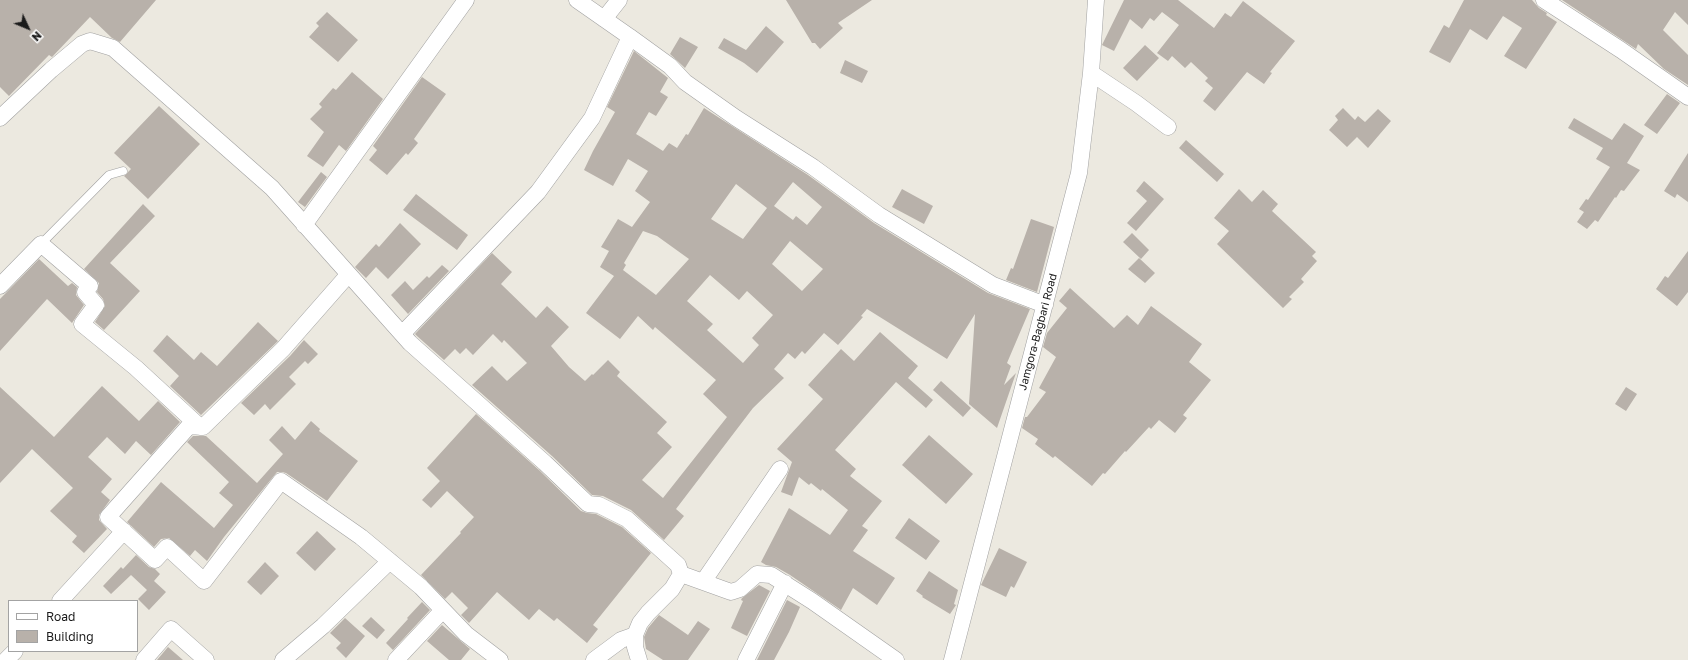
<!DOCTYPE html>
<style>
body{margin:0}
#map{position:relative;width:1688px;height:660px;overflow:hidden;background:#ece9e0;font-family:"Golos Text",sans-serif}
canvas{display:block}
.legend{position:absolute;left:8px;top:600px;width:130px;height:52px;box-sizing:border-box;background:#fff;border:1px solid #a3a3a3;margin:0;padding:5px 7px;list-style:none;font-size:12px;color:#1a1a1a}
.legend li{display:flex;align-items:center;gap:8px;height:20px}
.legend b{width:20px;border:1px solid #a3a3a3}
.north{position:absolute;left:8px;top:8px;width:40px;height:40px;-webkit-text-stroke:3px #fff;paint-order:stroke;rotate:134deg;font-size:11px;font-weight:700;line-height:16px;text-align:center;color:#1a1a1a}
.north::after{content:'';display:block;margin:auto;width:14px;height:18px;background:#1a1a1a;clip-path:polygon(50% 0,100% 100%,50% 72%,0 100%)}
</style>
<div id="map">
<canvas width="1688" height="660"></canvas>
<ul class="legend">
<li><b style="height:5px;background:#fff"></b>Road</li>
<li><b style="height:11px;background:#b8b1aa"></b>Building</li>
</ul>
<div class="north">N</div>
</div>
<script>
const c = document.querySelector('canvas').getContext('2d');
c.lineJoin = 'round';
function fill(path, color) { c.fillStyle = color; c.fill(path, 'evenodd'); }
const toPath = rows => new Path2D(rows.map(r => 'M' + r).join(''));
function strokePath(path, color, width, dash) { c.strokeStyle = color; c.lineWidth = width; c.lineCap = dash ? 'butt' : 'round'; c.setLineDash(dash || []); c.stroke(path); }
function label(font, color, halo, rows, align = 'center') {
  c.font = font + ' "Golos Text",sans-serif'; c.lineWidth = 3; c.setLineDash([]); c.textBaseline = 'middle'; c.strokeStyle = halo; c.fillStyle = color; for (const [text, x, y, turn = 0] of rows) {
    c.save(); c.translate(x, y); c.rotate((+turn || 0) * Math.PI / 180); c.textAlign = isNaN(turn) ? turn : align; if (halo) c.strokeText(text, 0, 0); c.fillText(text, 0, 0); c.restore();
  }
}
fill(toPath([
 [0,0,156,0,120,42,112,38,90,17,53,56,52,57,49,55,9,96,0,87],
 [786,0,872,0,838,23,843,28,820,49,815,43,812,43],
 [1124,0,1178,0,1214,28,1225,13,1231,17,1243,1,1295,41,1270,72,1272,73,1264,84,1247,72,1215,111,1203,101,1213,88,1205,81,1208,78,1191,62,1185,68,1172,56,1168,61,1157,53,1179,25,1162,12,1154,21,1150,18,1142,29,1130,19,1114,51,1102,45],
 [1464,0,1532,0,1539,8,1547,13,1546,15,1557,22,1526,69,1504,56,1522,28,1503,16,1487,40,1470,29,1450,63,1429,52,1444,25,1449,28],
 [1562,0,1688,0,1688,25,1675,12,1663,30,1688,55,1688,85,1664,69,1638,44,1636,49],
 [327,12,358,40,338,62,309,37,319,26,316,23],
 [766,26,784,42,757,73,744,63,718,48,724,38,746,50],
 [680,37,698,47,685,68,670,54],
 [1145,45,1159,58,1137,81,1123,68],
 [634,51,668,78,660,92,668,97,656,116,649,112,636,134,641,137,663,151,669,143,677,148,686,134,688,135,704,108,808,175,874,223,988,293,1030,309,1007,363,1011,366,1004,385,1016,373,997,428,969,404,975,314,947,359,867,309,861,316,863,317,838,345,824,333,805,354,802,351,795,359,788,353,774,369,784,378,753,408,676,509,684,516,664,540,631,510,603,496,592,495,552,456,472,385,492,366,507,381,527,363,504,340,502,343,493,334,473,355,466,348,460,354,455,349,444,360,417,336,415,334,492,253,512,272,501,284,536,318,547,306,569,327,551,346,569,367,585,381,592,374,593,375,608,360,620,372,617,376,667,422,657,433,672,447,642,480,663,498,727,417,703,394,716,380,655,327,653,330,638,316,620,339,586,313,614,276,600,267,609,251,601,247,618,219,632,227,650,202,635,191,648,171,628,159,613,186,584,170,593,151,615,112,607,107],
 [793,182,822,207,807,225,796,216,793,220,774,206],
 [736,184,767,208,743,239,711,219],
 [643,231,657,236,689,259,656,295,623,270,626,265,624,263],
 [790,241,823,269,802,291,772,264],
 [710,275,739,300,747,291,773,315,752,338,759,345,743,363,707,330,713,324,687,301],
 [845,60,868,71,862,83,840,73],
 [352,72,383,99,346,151,339,145,323,167,307,156,324,132,310,119,322,107,319,104,333,88,336,90],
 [422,77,446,94,414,139,418,143,408,155,406,153,387,175,369,160,377,150,373,146],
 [1667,94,1680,103,1657,134,1644,125],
 [159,106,200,144,148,199,124,176,131,169,114,153],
 [1343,108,1355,120,1358,116,1365,122,1378,109,1391,121,1368,148,1357,137,1347,147,1329,130,1338,120,1335,116],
 [1574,118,1612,140,1624,123,1644,136,1627,163,1640,170,1624,191,1621,190,1616,198,1615,197,1598,222,1595,220,1587,229,1577,222,1584,212,1579,209,1586,199,1588,200,1610,167,1596,159,1603,148,1568,128],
 [1186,140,1224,174,1217,182,1179,148],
 [1688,153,1688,202,1677,194,1675,198,1664,191],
 [321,172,327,177,305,207,298,202],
 [1144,181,1164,199,1136,231,1127,223,1147,201,1136,191],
 [902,189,933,206,924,224,892,207],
 [1239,189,1252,202,1263,190,1278,204,1272,211,1316,252,1312,256,1317,261,1301,279,1304,282,1289,297,1292,299,1283,308,1217,244,1229,231,1214,218],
 [416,194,468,235,457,250,403,210],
 [143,204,155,216,110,263,140,291,104,330,95,322,105,306,103,299,97,292,99,283,84,269],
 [1031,219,1054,227,1037,292,1006,280,1011,268,1013,269],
 [400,223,421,244,388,279,376,267,366,278,355,267,376,244,379,247],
 [1132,233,1149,250,1141,259,1123,242],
 [1688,251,1688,292,1677,306,1656,289,1665,276,1668,278],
 [1139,258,1155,273,1145,283,1128,269],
 [39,259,68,286,72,283,77,287,76,295,84,305,72,323,47,299,0,351,0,299],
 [442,265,449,271,408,314,391,295,405,281,413,290,427,276,429,278],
 [1070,288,1114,328,1127,315,1138,325,1151,306,1202,344,1189,362,1211,380,1183,415,1187,418,1175,433,1159,420,1151,429,1149,427,1126,452,1125,451,1105,474,1103,473,1092,486,1055,456,1053,458,1035,444,1038,439,1022,428,1025,417,1027,417,1046,392,1039,388,1056,357,1043,347,1047,333,1067,308,1059,301],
 [258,322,278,341,201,415,170,386,179,376,153,351,167,335,194,360,201,352,217,366],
 [880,332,918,366,908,378,933,400,926,408,896,382,835,450,856,469,850,476,882,501,862,526,868,530,853,551,895,578,877,605,853,588,841,610,790,575,776,567,766,565,761,562,789,508,830,535,848,510,822,489,821,491,811,483,809,485,799,477,792,496,781,492,792,462,777,449,823,399,808,385,841,349,854,361],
 [304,340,318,354,308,364,305,361,289,377,296,384,270,410,265,404,254,415,241,403,290,356],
 [941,381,971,408,963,417,933,390],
 [102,386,139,421,158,401,180,422,151,455,136,441,125,454,107,437,88,457,112,479,101,492,110,500,99,515,99,520,107,529,84,553,72,542,77,536,50,511,73,488,32,449,0,483,0,387,54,437],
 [1626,387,1637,394,1626,411,1615,404],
 [476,414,539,470,581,511,587,513,596,514,622,527,651,553,593,625,598,629,587,643,557,618,554,621,539,609,529,620,497,592,469,623,461,615,468,608,452,592,445,599,421,575,461,533,460,532,474,517,447,491,431,508,422,500,440,481,427,468],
 [311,421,320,429,319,431,358,461,327,501,286,473,282,472,277,472,224,537,207,561,195,550,190,556,169,538,161,539,154,547,127,522,161,482,214,528,233,505,219,493,229,482,187,442,193,436,206,436,257,483,283,454,269,440,282,426,295,440],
 [929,435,973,474,946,504,902,465],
 [909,518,940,541,926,560,895,538],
 [317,531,336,549,315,571,296,553],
 [999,548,1027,562,1014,588,1011,586,1006,597,981,585],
 [136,555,149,567,155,569,160,574,154,581,166,592,149,610,138,599,147,590,131,575,111,594,103,586,121,567,123,569],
 [265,562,279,576,261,595,247,582],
 [929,571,958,590,954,604,956,605,950,614,922,597,923,596,916,591],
 [759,585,770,591,747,636,731,628,743,601,741,600,742,598],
 [787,600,800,607,789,632,774,660,757,660],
 [422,602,430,610,393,650,386,643,408,619,407,618],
 [659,615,688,635,698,621,710,629,688,660,663,660,646,649,644,637,648,628],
 [371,617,385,630,377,639,362,626],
 [345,618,365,636,346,658,336,648,341,643,330,633],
 [442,625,470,649,461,660,449,660,427,641],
 [168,647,183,660,157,660]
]), '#b8b1aa');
const service = toPath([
 [41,244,109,175,123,171]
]);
const minor = toPath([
 [577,0,630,37],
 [1544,0,1621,50,1688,97],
 [604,19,619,0],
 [1091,73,1136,103,1168,127],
 [0,118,51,70,82,44,90,41,113,48,272,188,410,343,545,463,588,504,599,505,627,519,678,565,681,574,672,589,648,613,640,623,635,635,635,647,639,660],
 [304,225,466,0],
 [348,275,283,349,203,427,189,426,108,517,155,560,167,547,204,581,281,481,361,537,421,587,466,634,500,660],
 [0,286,41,244,90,286,85,292,96,305,82,324,136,368,200,427],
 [402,334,538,192,592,118,630,37,670,66,685,82,736,118,813,167,879,215,993,285,1045,305],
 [681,574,731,592,740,589,757,574,771,575,812,601,896,660],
 [703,582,780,469],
 [60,601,124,531],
 [6,660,15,651],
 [144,660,171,629,206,660],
 [283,660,323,626,390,561],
 [396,660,443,610],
 [594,660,621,640,635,635],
 [746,660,785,583],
 [952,660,1079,173,1091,73,1096,0]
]);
strokePath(service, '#a1a1a1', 9);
strokePath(minor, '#a1a1a1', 17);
strokePath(service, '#fff', 8);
strokePath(minor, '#fff', 16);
label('11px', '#1a1a1a', '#fff', [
 ["Jamgora-Bagbari Road",1038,332,-75]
]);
</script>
